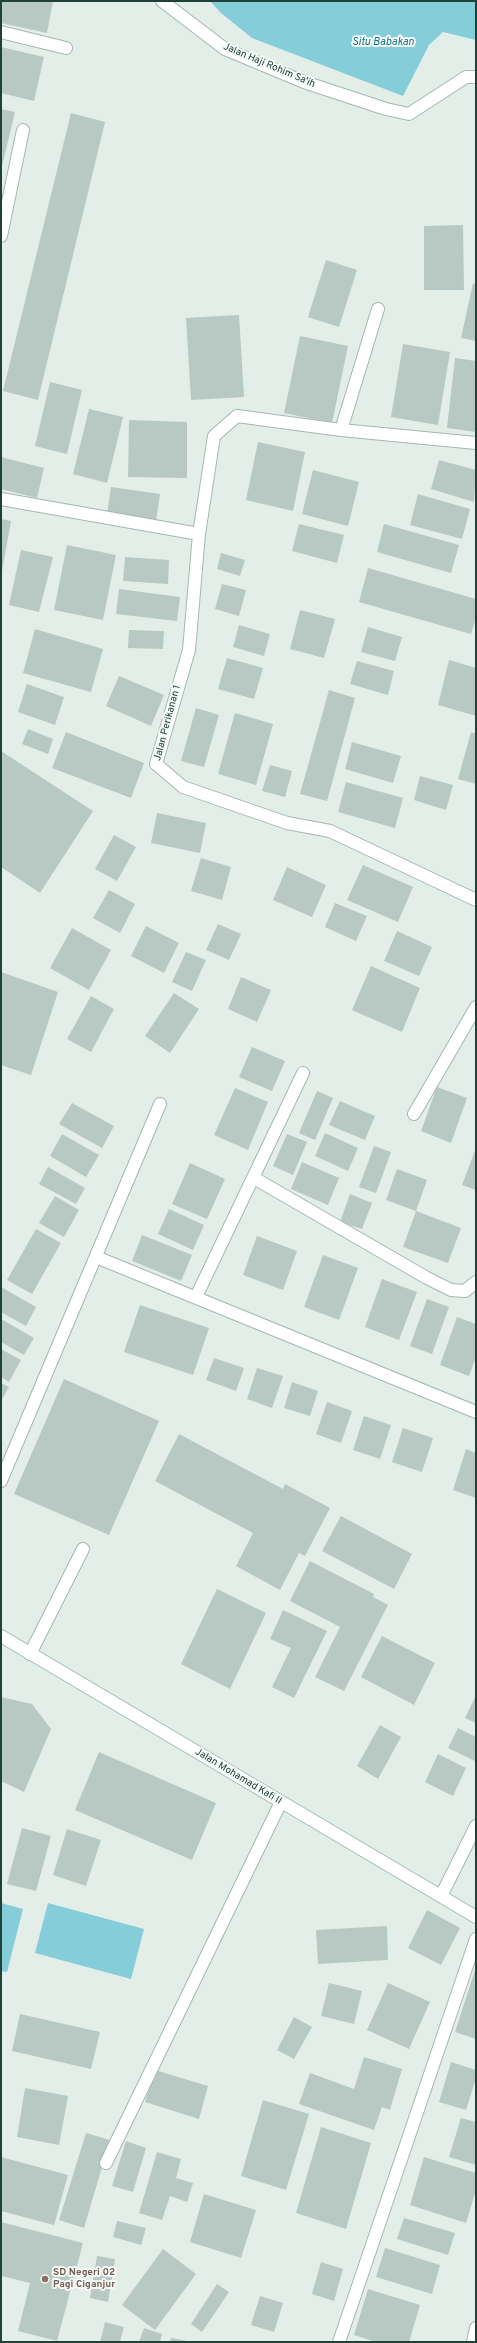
<!DOCTYPE html>
<style>
body{margin:0}
#map{position:relative;width:477px;height:2343px;overflow:hidden;background:#e3eee9;font-family:Overpass,sans-serif}
canvas{display:block}
.frame{position:absolute;inset:0;border:2px solid #204138;pointer-events:none}
</style>
<div id="map">
<canvas width="477" height="2343"></canvas>
<div class="frame"></div>
</div>
<script>
const c = document.querySelector('canvas').getContext('2d');
c.lineJoin = 'round';
function fill(path, color) { c.fillStyle = color; c.fill(path, 'evenodd'); }
const toPath = rows => new Path2D(rows.map(r => 'M' + r).join(''));
function strokePath(path, color, width, dash) { c.strokeStyle = color; c.lineWidth = width; c.lineCap = dash ? 'butt' : 'round'; c.setLineDash(dash || []); c.stroke(path); }
function label(font, color, halo, rows, align = 'center') {
  c.font = font + ' Overpass,sans-serif'; c.lineWidth = 4; c.setLineDash([]); c.textBaseline = 'middle'; c.strokeStyle = halo; c.fillStyle = color; for (const [text, x, y, turn = 0] of rows) {
    c.save(); c.translate(x, y); c.rotate((+turn || 0) * Math.PI / 180); c.textAlign = isNaN(turn) ? turn : align; if (halo) c.strokeText(text, 0, 0); c.fillText(text, 0, 0); c.restore();
  }
}
fill(toPath([
 [210,1,476,1,476,40,443,32,429,45,403,96,252,38,221,13],
 [1,1903,23,1909,7,1972,1,1971],
 [48,1903,144,1929,131,1979,35,1953]
]), '#85cdd8');
fill(toPath([
 [1,1,53,1,47,33,1,23],
 [1,47,44,57,34,101,1,93],
 [1,109,15,112,2,166,1,166],
 [71,113,105,122,38,400,3,391],
 [463,225,464,290,424,290,424,226],
 [326,260,357,270,339,327,308,317],
 [473,283,476,284,476,341,461,338],
 [239,315,244,397,191,400,186,318],
 [300,336,348,346,332,423,284,413],
 [403,344,450,352,438,425,391,417],
 [455,358,476,361,476,432,447,428],
 [50,382,82,390,67,454,35,446],
 [89,409,123,417,107,483,73,474],
 [129,420,187,422,187,478,128,477],
 [258,442,305,452,293,511,246,500],
 [1,457,44,468,37,498,1,489],
 [439,460,476,470,474,502,431,489],
 [313,470,359,482,348,526,302,514],
 [111,487,160,494,156,521,107,515],
 [418,494,470,509,462,539,410,525],
 [1,519,11,521,2,571,1,571],
 [299,524,344,535,337,563,292,551],
 [384,524,459,545,451,573,377,552],
 [67,545,116,555,103,620,54,610],
 [21,550,53,557,39,612,9,605],
 [221,553,245,560,240,576,217,569],
 [125,557,169,560,168,584,123,581],
 [368,568,476,599,476,618,471,634,359,602],
 [222,584,246,590,239,616,215,609],
 [119,589,180,597,177,621,116,614],
 [300,610,335,619,324,658,290,649],
 [239,625,270,634,264,656,233,647],
 [368,627,402,637,395,661,361,652],
 [35,629,103,649,91,692,23,673],
 [129,630,164,631,163,649,128,648],
 [227,658,263,668,254,699,218,689],
 [449,660,476,668,476,716,438,705],
 [357,661,394,671,388,695,350,684],
 [119,676,164,695,151,726,106,706],
 [27,684,64,697,55,725,18,712],
 [329,690,355,698,327,801,300,794],
 [196,708,219,715,204,767,181,761],
 [235,713,273,724,256,785,218,774],
 [28,729,53,739,48,754,22,744],
 [66,732,144,763,131,798,52,768],
 [471,732,476,734,476,784,458,779],
 [352,742,401,756,393,783,345,769],
 [1,751,93,811,40,893,1,867],
 [270,765,292,771,285,797,262,791],
 [420,776,453,785,446,810,414,800],
 [346,782,403,798,395,828,338,812],
 [157,813,206,823,200,853,151,843],
 [114,835,136,847,117,881,95,869],
 [201,858,231,867,222,900,191,891],
 [363,865,413,887,398,922,347,900],
 [287,867,326,885,312,917,273,900],
 [109,890,135,904,120,933,93,918],
 [335,903,367,916,356,941,325,927],
 [218,924,241,934,229,960,206,950],
 [146,926,179,943,164,973,131,956],
 [72,928,111,950,89,990,50,968],
 [397,931,432,947,419,976,384,961],
 [186,952,206,960,192,991,172,982],
 [371,966,420,988,402,1032,352,1010],
 [1,972,58,992,31,1075,1,1065],
 [241,977,271,990,257,1022,228,1009],
 [174,993,199,1009,170,1053,145,1036],
 [91,996,114,1009,91,1052,67,1039],
 [252,1047,285,1061,272,1091,239,1077],
 [437,1087,467,1098,451,1143,421,1131],
 [235,1088,268,1102,248,1150,214,1135],
 [317,1091,333,1098,315,1140,299,1133],
 [340,1101,375,1116,365,1140,329,1125],
 [72,1103,114,1126,102,1148,59,1124],
 [325,1133,358,1148,348,1171,315,1156],
 [62,1134,99,1155,86,1177,50,1156],
 [287,1134,307,1142,293,1175,273,1166],
 [374,1146,391,1152,376,1193,359,1187],
 [476,1148,476,1190,462,1185],
 [302,1162,339,1178,328,1205,291,1189],
 [190,1163,225,1179,207,1219,172,1204],
 [48,1167,85,1188,76,1204,39,1184],
 [397,1169,427,1180,416,1211,386,1200],
 [350,1194,372,1203,362,1229,340,1222],
 [55,1196,79,1210,64,1237,39,1223],
 [169,1209,204,1225,193,1250,158,1234],
 [416,1211,461,1228,448,1263,403,1247],
 [36,1229,61,1243,32,1294,7,1280],
 [142,1235,192,1255,181,1281,132,1261],
 [257,1236,297,1251,283,1290,243,1275],
 [323,1255,358,1268,339,1320,304,1307],
 [382,1279,417,1292,399,1340,365,1327],
 [1,1287,36,1307,26,1326,1,1312],
 [427,1299,449,1307,432,1354,410,1346],
 [140,1305,209,1328,193,1375,124,1352],
 [457,1317,476,1324,476,1357,469,1376,440,1365],
 [1,1319,34,1338,24,1355,1,1342],
 [1,1349,21,1360,9,1382,1,1377],
 [214,1358,244,1368,236,1391,206,1380],
 [257,1368,283,1376,272,1408,247,1399],
 [64,1379,159,1421,109,1535,14,1494],
 [292,1382,318,1391,310,1416,284,1408],
 [1,1383,9,1387,1,1401],
 [327,1402,352,1411,341,1443,316,1434],
 [364,1416,391,1425,380,1459,353,1450],
 [403,1428,433,1438,422,1472,392,1462],
 [179,1434,283,1489,285,1484,330,1508,305,1556,299,1553,280,1590,236,1566,253,1533,155,1481],
 [466,1449,476,1453,476,1498,453,1490],
 [341,1516,412,1554,394,1589,322,1551],
 [310,1561,374,1594,373,1597,388,1605,344,1691,315,1677,340,1627,290,1601],
 [217,1589,266,1613,230,1689,181,1664],
 [283,1610,327,1631,294,1698,272,1687,291,1648,270,1639],
 [382,1636,435,1663,414,1705,361,1677],
 [476,1695,476,1723,465,1718],
 [1,1697,32,1704,51,1729,24,1792,1,1781],
 [380,1725,401,1737,378,1779,357,1766],
 [458,1728,476,1737,475,1761,448,1748],
 [99,1752,216,1803,192,1860,75,1810],
 [438,1754,466,1768,453,1796,425,1782],
 [22,1828,51,1836,36,1891,7,1884],
 [67,1829,101,1840,86,1886,53,1875],
 [427,1910,460,1928,441,1965,408,1948],
 [387,1926,388,1960,318,1964,316,1930],
 [476,1967,476,2039,455,2032],
 [329,1983,362,1991,354,2024,321,2016],
 [388,1983,430,2002,409,2049,367,2030],
 [20,2014,100,2032,91,2069,12,2051],
 [294,2017,312,2027,294,2059,277,2050],
 [364,2057,402,2069,390,2110,382,2107,374,2130,299,2104,310,2073,354,2089],
 [451,2062,476,2070,476,2078,466,2110,439,2102],
 [155,2070,208,2086,199,2119,145,2102],
 [25,2088,68,2096,59,2145,17,2137],
 [263,2100,309,2114,286,2190,241,2176],
 [461,2118,476,2122,476,2165,449,2157],
 [321,2127,371,2143,346,2229,296,2213],
 [86,2133,110,2140,84,2228,59,2220],
 [126,2141,146,2148,133,2192,112,2186],
 [157,2152,181,2159,176,2178,193,2183,187,2202,170,2196,162,2220,139,2213],
 [1,2157,68,2175,54,2225,1,2211],
 [424,2157,476,2173,476,2190,466,2223,410,2205],
 [204,2194,256,2210,241,2258,190,2242],
 [404,2218,455,2233,448,2255,397,2239],
 [117,2221,146,2228,141,2245,113,2237],
 [1,2222,83,2243,57,2341,18,2331,30,2283,1,2276],
 [385,2248,440,2265,432,2294,376,2277],
 [163,2249,196,2274,155,2330,122,2305],
 [97,2256,115,2259,108,2302,90,2298],
 [321,2262,343,2269,334,2301,312,2294],
 [217,2284,229,2292,202,2332,191,2324],
 [368,2289,420,2305,409,2342,376,2342,354,2335],
 [260,2296,283,2303,274,2332,251,2325],
 [105,2322,124,2327,120,2342,100,2342],
 [144,2328,162,2334,160,2342,139,2342],
 [171,2338,188,2341,188,2342,170,2342]
]), '#b7c9c2');
const service = toPath([
 [30,1654,83,1549]
]);
const minor = toPath([
 [162,1,225,49,304,82,386,109,409,114,466,77,476,77],
 [1,32,66,48],
 [1,236,23,130],
 [341,430,378,309],
 [476,443,341,430,237,416,214,436,199,534,189,650,156,764,183,787,287,823,330,831,476,900],
 [1,499,199,534],
 [414,1114,476,1007],
 [254,1178,427,1278,451,1290,465,1291,476,1282],
 [96,1257,476,1412],
 [196,1297,303,1073],
 [1,1481,160,1104],
 [441,1896,476,1826],
 [106,2163,281,1802],
 [339,2342,476,1939],
 [473,2342,476,2328]
]);
const secondary = toPath([
 [1,1636,476,1917]
]);
strokePath(service, '#a5b7b0', 14);
strokePath(minor, '#a5b7b0', 14);
strokePath(secondary, '#a0bbb1', 14);
strokePath(service, '#fff', 12);
strokePath(minor, '#fff', 12);
strokePath(secondary, '#fff', 12);
for (const [x, y, r, color] of [
 [45,2279,4,"#8d6e63"]
]) { const dot = new Path2D(); dot.arc(x, y, r, 0, 2 * Math.PI); c.fillStyle = color; c.fill(dot); strokePath(dot, '#f4faf7', 1.5); }
label('10px', '#204138', '#f4faf7', [
 ["Jalan Haji Rohim Sa'ih",269,66,23],
 ["Jalan Perikanan 1",168,723,-75],
 ["Jalan Mohamad Kafi II",238,1777,31]
]);
label('bold 10px', '#785e54', '#f4faf7', [
 ["SD Negeri 02",53,2273],
 ["Pagi Ciganjur",53,2285]
], 'left');
label('italic 11px', '#147384', '#f4faf7', [
 ["Situ Babakan",383,43]
]);
</script>
